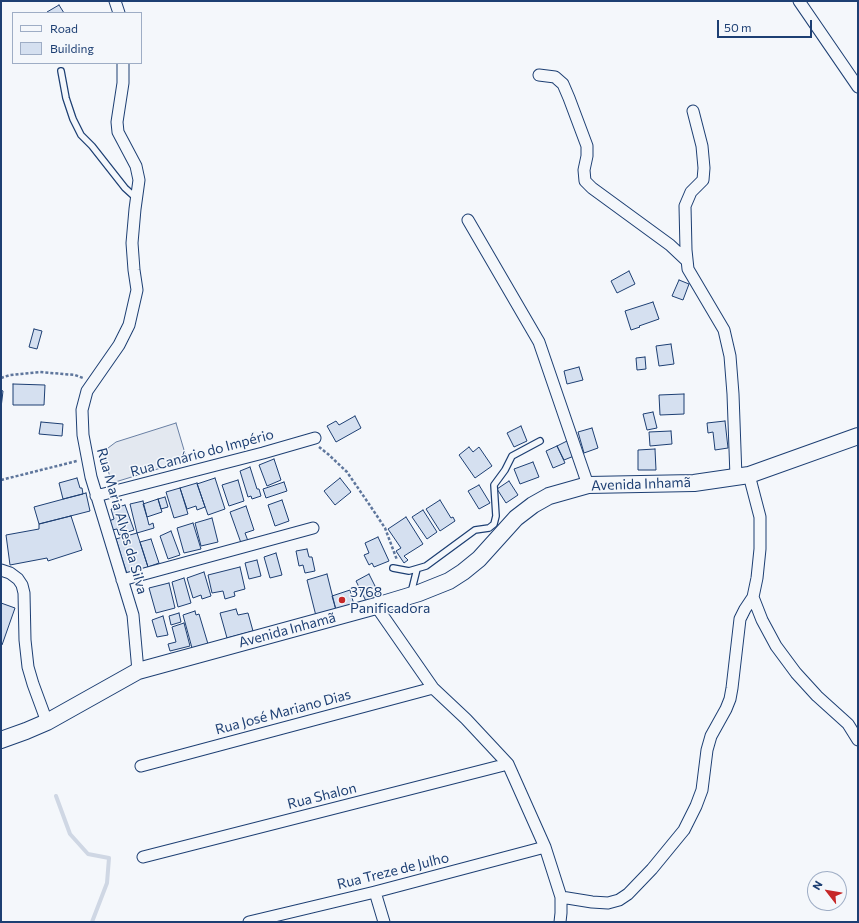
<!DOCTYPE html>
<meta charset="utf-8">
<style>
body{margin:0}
#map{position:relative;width:859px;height:923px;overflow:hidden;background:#f4f7fb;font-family:Commissioner,sans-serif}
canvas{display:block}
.frame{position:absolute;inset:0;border:2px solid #1d3f73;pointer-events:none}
.legend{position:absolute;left:12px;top:12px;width:130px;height:52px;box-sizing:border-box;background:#f4f7fb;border:1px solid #9eadc5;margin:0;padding:5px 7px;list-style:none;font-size:12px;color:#1d3f73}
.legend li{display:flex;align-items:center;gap:8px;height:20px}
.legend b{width:20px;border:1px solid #9eadc5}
.north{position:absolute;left:807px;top:871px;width:40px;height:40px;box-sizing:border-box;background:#f4f7fb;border:1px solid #9eadc5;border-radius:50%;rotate:301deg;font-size:11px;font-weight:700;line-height:16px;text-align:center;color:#1d3f73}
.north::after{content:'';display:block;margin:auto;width:14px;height:18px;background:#c62828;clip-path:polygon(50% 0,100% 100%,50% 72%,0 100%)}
.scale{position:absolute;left:717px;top:20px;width:95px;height:18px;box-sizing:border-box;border:2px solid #1d3f73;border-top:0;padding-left:5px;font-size:12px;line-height:14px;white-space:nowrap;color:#1d3f73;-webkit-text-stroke:3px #f4f7fb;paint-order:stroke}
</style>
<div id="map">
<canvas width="859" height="923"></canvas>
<div class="frame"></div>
<ul class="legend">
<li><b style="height:5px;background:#f4f7fb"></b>Road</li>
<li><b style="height:11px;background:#d5e0f0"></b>Building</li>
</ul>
<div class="north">N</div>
<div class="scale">50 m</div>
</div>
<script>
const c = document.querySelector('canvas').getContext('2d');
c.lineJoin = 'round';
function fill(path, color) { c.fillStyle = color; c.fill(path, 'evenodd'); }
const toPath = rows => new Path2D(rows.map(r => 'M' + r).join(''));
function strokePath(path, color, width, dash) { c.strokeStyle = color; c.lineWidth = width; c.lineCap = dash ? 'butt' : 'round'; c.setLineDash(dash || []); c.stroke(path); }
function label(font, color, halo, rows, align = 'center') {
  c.font = font + ' Commissioner,sans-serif'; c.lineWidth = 3; c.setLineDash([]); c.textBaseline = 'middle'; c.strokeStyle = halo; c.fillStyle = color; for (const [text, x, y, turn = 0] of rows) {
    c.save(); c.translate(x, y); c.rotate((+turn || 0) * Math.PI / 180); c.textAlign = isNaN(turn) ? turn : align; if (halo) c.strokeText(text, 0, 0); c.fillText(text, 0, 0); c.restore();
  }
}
const parking = toPath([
 [176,423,187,460,112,483,106,464,106,453,108,448,116,442,176,423]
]);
fill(parking, '#e3e8f0');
strokePath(parking, '#687fa3', 1);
strokePath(toPath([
 [56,796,70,834,88,854,109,858,107,883,92,922]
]), '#cfd7e4', 4);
const building = toPath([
 [59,5,64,13,48,13,47,12,59,5],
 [629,271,635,284,617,293,611,281,629,271],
 [679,280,689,284,683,300,672,296,679,280],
 [653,302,659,319,639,326,640,327,631,330,625,311,653,302],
 [34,329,42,331,37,349,29,347,34,329],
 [671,344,674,364,659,366,656,346,671,344],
 [645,357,646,369,637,370,636,358,645,357],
 [579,367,583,380,567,384,564,371,579,367],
 [13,384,45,385,44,405,13,405,13,384],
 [1,390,3,391,1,408,1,390],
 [684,394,684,414,660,415,659,395,684,394],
 [653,412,657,428,647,430,643,414,653,412],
 [355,416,361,428,336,442,327,426,336,421,339,425,355,416],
 [725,421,728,448,715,450,713,432,708,433,707,423,725,421],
 [41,422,63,424,62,436,39,434,41,422],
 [521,426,527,441,514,447,507,433,521,426],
 [592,428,598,448,584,453,578,432,592,428],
 [671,431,672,444,650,446,649,432,671,431],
 [567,441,574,456,564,460,557,446,567,441],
 [557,446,565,463,553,468,546,451,557,446],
 [469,447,473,452,479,447,492,466,475,478,459,455,469,447],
 [655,449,656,470,638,470,638,450,655,449],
 [274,459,281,480,267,486,259,465,274,459],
 [533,462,539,477,520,484,514,469,533,462],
 [250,467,257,489,259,489,261,496,252,499,251,496,248,497,240,471,250,467],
 [77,478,80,488,82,488,83,494,63,499,59,483,77,478],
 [215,478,225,509,208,515,197,484,215,478],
 [340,478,351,492,335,505,324,491,340,478],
 [238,480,244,501,229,506,222,485,238,480],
 [509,481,518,495,506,503,497,489,509,481],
 [284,482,287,491,266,498,263,489,284,482],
 [197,483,205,507,197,510,196,506,187,509,180,488,197,483],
 [479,485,490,503,479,509,468,491,479,485],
 [180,488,188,514,174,518,166,492,180,488],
 [86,493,90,511,39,524,34,507,86,493],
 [165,497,168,507,161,509,158,499,165,497],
 [158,499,162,512,147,517,143,504,158,499],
 [282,500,289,521,275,526,268,505,282,500],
 [440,500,451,518,453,517,455,521,440,531,426,509,440,500],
 [143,501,149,525,153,523,154,528,137,533,130,504,143,501],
 [125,505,134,530,119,535,117,529,112,530,109,521,114,519,111,509,125,505],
 [246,506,254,530,245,533,248,541,241,543,230,512,246,506],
 [423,510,437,532,427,539,412,517,423,510],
 [71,516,82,550,48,561,47,558,10,565,6,535,39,529,39,524,71,516],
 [406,517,423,544,404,556,408,560,404,563,396,551,401,548,388,529,406,517],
 [212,518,218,542,201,546,195,523,212,518],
 [193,523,201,549,184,553,177,528,193,523],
 [171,531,180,555,168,559,160,536,171,531],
 [137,533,148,567,127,574,116,539,137,533],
 [378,537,389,561,374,567,372,563,369,565,364,555,369,553,365,543,378,537],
 [151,539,159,563,148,567,140,542,151,539],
 [307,549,309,557,312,557,315,571,305,573,303,565,299,566,296,551,307,549],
 [276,553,282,575,270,578,264,557,276,553],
 [257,560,261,576,249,579,245,563,257,560],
 [240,567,245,589,234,592,235,596,225,599,223,591,212,593,208,575,240,567],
 [204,572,211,596,202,599,201,595,193,598,187,578,204,572],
 [327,574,336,610,316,616,307,580,327,574],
 [369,574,379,594,366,601,356,581,369,574],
 [184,578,191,603,178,607,172,582,184,578],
 [169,583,175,608,156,613,149,588,169,583],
 [350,590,354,605,336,610,332,596,350,590],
 [1,603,15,608,2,645,1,644,1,603],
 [236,609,238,615,248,613,253,631,227,638,220,613,236,609],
 [195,611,196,615,199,614,208,644,192,648,183,615,195,611],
 [179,613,181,622,171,625,169,616,179,613],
 [163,616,168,635,157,637,152,620,163,616],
 [184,623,190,646,170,651,168,644,176,642,172,627,184,623]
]);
fill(building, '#d5e0f0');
strokePath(building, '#1d3f73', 1);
const lane = toPath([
 [61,71,66,98,73,119,81,135,92,146,125,188,136,198],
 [393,568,409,571,426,566,475,530,489,528,494,524,496,516,494,485,505,470,512,456,540,441],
 [411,593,417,569]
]);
const street = toPath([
 [115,1,119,13],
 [799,1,858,87],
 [123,63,123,83,117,122,118,132,136,166,139,180,135,209,132,243,134,270,137,290,129,325,119,345,87,391,82,410,83,435,91,477,133,615,138,671],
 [539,75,555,77,563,84,569,98,587,146,587,156,584,170,585,181,592,188,670,245,687,261],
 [693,111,702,146,704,168,703,180,691,192,685,206,686,250,688,269,724,330,730,356,733,394,736,477],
 [468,220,539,342,588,485],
 [749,475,760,517,760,549,757,578,753,597,762,620,776,646,796,673,817,696,848,724,858,740],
 [96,496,263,453,315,438],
 [1,570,10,573,18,579,22,585,24,593,25,640,28,667,33,684,47,722],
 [122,580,313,528],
 [376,606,433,688,466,719,508,764,545,847,561,897,561,913,560,922],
 [141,766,433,688],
 [143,857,508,764],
 [375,892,384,922],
 [561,897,592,902,608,903,619,900,628,894,652,869,684,830,696,806,702,790,707,750,711,736,726,709,730,699,732,688,740,619,745,609,753,597],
 [249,922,375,892,545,847]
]);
const secondary = toPath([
 [1,740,26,731,47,722,138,671,376,606,419,593,449,581,463,572,479,559,516,518,533,505,549,496,588,485,694,483,749,475,858,436]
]);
strokePath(lane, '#1d3f73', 8);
strokePath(street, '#1d3f73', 13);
strokePath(secondary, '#1d3f73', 18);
strokePath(toPath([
 [1,378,10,375,40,372,75,375,83,378],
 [319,447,328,454,347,472,369,504,385,528,397,560],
 [1,480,77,461]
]), '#5e769c', 2.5, [3, 2]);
strokePath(lane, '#f4f7fb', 5.5);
strokePath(street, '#f4f7fb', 11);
strokePath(secondary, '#f4f7fb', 16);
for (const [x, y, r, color] of [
 [342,600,4,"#c62828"]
]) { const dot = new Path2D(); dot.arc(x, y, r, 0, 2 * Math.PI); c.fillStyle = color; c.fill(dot); strokePath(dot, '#f4f7fb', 1.5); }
label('14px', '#1d3f73', '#f4f7fb', [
 ["Rua Canário do Império",202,453,-15],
 ["Avenida Inhamã",641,484,-2],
 ["Rua Maria Alves da Silva",122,521,74],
 ["Avenida Inhamã",287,630,-15],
 ["Rua José Mariano Dias",283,712,-15],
 ["Rua Shalon",322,796,-14],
 ["Rua Treze de Julho",393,871,-14]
]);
label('14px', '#1d3f73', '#f4f7fb', [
 ["3768",350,592],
 ["Panificadora",350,608]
], 'left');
</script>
